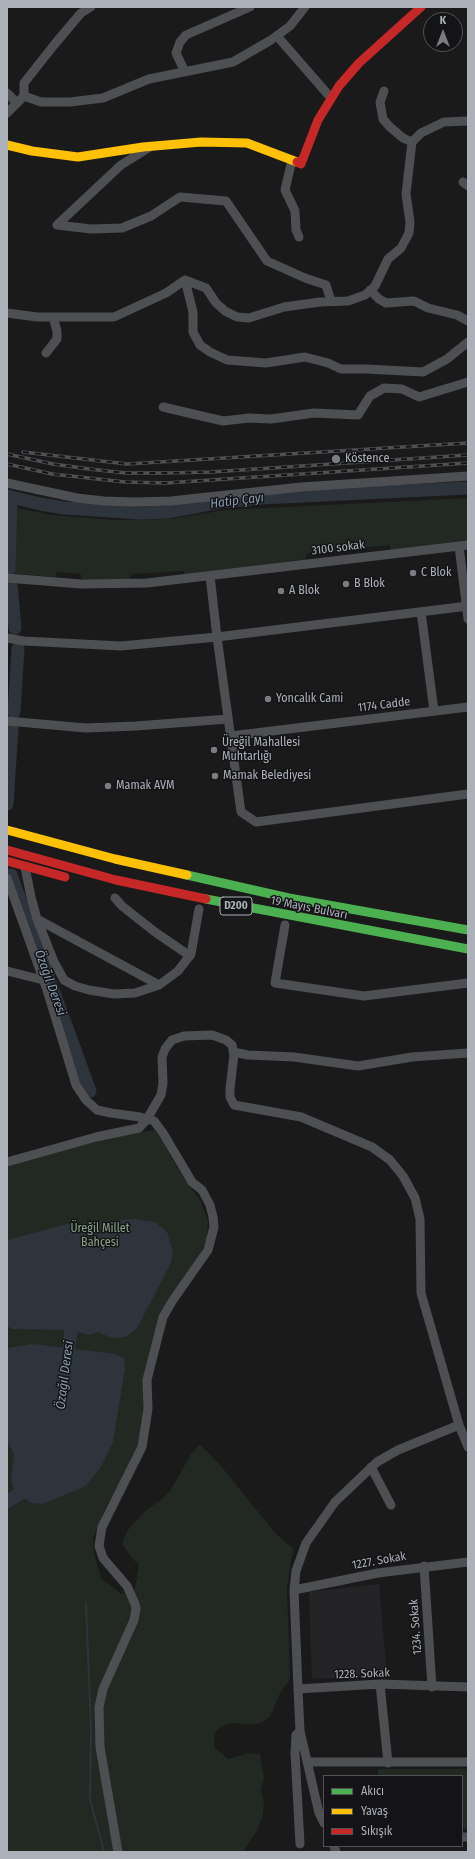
<!DOCTYPE html>
<meta charset="utf-8">
<style>
body{margin:0}
#map{position:relative;width:475px;height:1859px;overflow:hidden;background:#1a1a1a;font-family:"Fira Sans Condensed",sans-serif}
canvas{display:block}
.frame{position:absolute;inset:0;border:8px solid #acb0b9;pointer-events:none}
.legend{position:absolute;left:323px;top:1775px;width:140px;height:72px;box-sizing:border-box;background:#141416;border:1px solid #515257;margin:0;padding:5px 7px;list-style:none;font-size:12px;color:#acb0b9}
.legend li{display:flex;align-items:center;gap:8px;height:20px}
.legend b{width:20px;border:1px solid #515257}
.north{position:absolute;left:423px;top:12px;width:40px;height:40px;box-sizing:border-box;background:#141416;border:1px solid #515257;border-radius:50%;rotate:0deg;font-size:11px;font-weight:700;line-height:16px;text-align:center;color:#acb0b9}
.north::after{content:'';display:block;margin:auto;width:14px;height:18px;background:#797c81;clip-path:polygon(50% 0,100% 100%,50% 72%,0 100%)}
</style>
<div id="map">
<canvas width="475" height="1859"></canvas>
<div class="frame"></div>
<ul class="legend">
<li><b style="height:5px;background:#4caf50"></b>Akıcı</li>
<li><b style="height:5px;background:#ffc107"></b>Yavaş</li>
<li><b style="height:5px;background:#c62828"></b>Sıkışık</li>
</ul>
<div class="north">K</div>
</div>
<script>
const c = document.querySelector('canvas').getContext('2d');
c.lineJoin = 'round';
function fill(path, color) { c.fillStyle = color; c.fill(path, 'evenodd'); }
const toPath = rows => new Path2D(rows.map(r => 'M' + r).join(''));
function strokePath(path, color, width, dash) { c.strokeStyle = color; c.lineWidth = width; c.lineCap = dash ? 'butt' : 'round'; c.setLineDash(dash || []); c.stroke(path); }
function label(font, color, halo, rows, align = 'center') {
  c.font = font + ' "Fira Sans Condensed",sans-serif'; c.lineWidth = 3; c.setLineDash([]); c.textBaseline = 'middle'; c.strokeStyle = halo; c.fillStyle = color; for (const [text, x, y, turn = 0] of rows) {
    c.save(); c.translate(x, y); c.rotate((+turn || 0) * Math.PI / 180); c.textAlign = isNaN(turn) ? turn : align; if (halo) c.strokeText(text, 0, 0); c.fillText(text, 0, 0); c.restore();
  }
}
fill(toPath([
 [379,1584,387,1676,312,1679,309,1592]
]), '#242426');
fill(toPath([
 [468,498,468,542,391,550,390,545,306,554,306,559,185,576,184,571,131,574,130,579,81,579,81,574,56,572,56,577,7,573,7,506,52,515,115,520,171,519,225,510],
 [154,1130,163,1141,175,1164,201,1202,208,1221,207,1238,200,1255,169,1298,155,1330,145,1372,143,1424,140,1441,130,1466,105,1509,93,1538,94,1553,101,1578,121,1594,135,1589,139,1565,132,1558,122,1544,127,1531,145,1511,162,1499,172,1488,191,1454,200,1444,221,1466,275,1533,294,1549,291,1559,287,1589,290,1679,279,1695,270,1717,261,1723,250,1724,229,1723,218,1729,214,1734,214,1747,228,1759,248,1753,260,1754,264,1778,261,1790,264,1803,263,1814,258,1829,243,1852,7,1852,7,1165,107,1138],
 [378,1769,468,1769,468,1829,462,1829,462,1776,378,1776]
]), '#222923');
fill(toPath([
 [133,1219,155,1222,167,1232,173,1252,170,1265,137,1328,126,1337,111,1338,99,1332,89,1335,71,1330,12,1329,7,1326,7,1240,67,1224],
 [33,1344,116,1354,124,1359,125,1368,113,1442,102,1465,86,1486,43,1504,32,1503,22,1497,14,1488,11,1480,14,1454,7,1441,7,1348]
]), '#2e343b');
strokePath(toPath([
 [86,1604,91,1729,90,1799,104,1852]
]), '#2e343b', 2);
strokePath(toPath([
 [7,496,40,504,64,508,141,513,168,512,220,502,262,498,468,488],
 [9,569,11,497],
 [11,584,15,628],
 [14,712,18,649],
 [7,804,12,728],
 [11,875,90,1091],
 [67,1364,73,1312],
 [7,1502,19,1494,30,1480]
]), '#2e343b', 13);
strokePath(toPath([
 [277,36,331,98],
 [185,72,176,53,180,42,186,35,250,7],
 [384,91,380,102,383,119,390,127,403,138,412,142],
 [7,93,17,103],
 [24,96,41,102,70,102,103,98,149,79,233,62,271,40,290,26,305,7],
 [7,113,24,96,24,83,54,45,81,13,91,7],
 [292,160,285,190,295,211,296,230,299,237],
 [463,182,468,186],
 [57,225,91,229,122,228,151,216,180,197,226,201,267,261,305,278,326,285,331,301],
 [57,225,121,165,150,147],
 [185,280,193,312,193,332,200,345,210,352,227,360,266,363,305,357,328,363,341,369,366,369,423,372,447,359,468,342],
 [370,290,379,299,386,303,414,301,428,308,457,315,468,321],
 [7,313,37,317,114,317,166,293,185,280,206,288,216,303,225,311,237,317,249,318,284,307,320,302,348,301,365,295,375,286,388,259,401,248,409,233,410,222,406,194,412,142,421,133,444,122,468,121],
 [46,353,57,339,57,331,53,317],
 [163,407,223,421,249,418,271,419,314,413,358,415,370,396,384,388,402,389,419,397,468,382],
 [7,483,77,498,104,501,134,502,171,501,301,487,468,476],
 [459,546,468,619],
 [210,576,217,637,241,812,256,822,468,794],
 [7,578,81,584,147,583,468,545],
 [421,612,434,711],
 [7,638,24,641,121,646,217,637,468,606],
 [7,721,86,728,136,726,228,719],
 [231,736,468,707],
 [25,867,31,897,37,919,54,962,64,980,75,986,89,990,114,994,135,993,159,985,178,971,191,954,199,909],
 [7,878,47,990,76,1085,86,1100,97,1110,111,1113,140,1117,154,1121,163,1133,192,1182,202,1190,210,1205,213,1217,214,1227,208,1250,173,1300,163,1317,147,1380,148,1409,142,1447,102,1527,99,1546,103,1558,127,1586,135,1604,136,1609,134,1620,103,1689,99,1707,100,1747,118,1852],
 [115,898,122,906,155,932,190,956],
 [37,919,159,985],
 [285,925,275,983,364,996,468,983],
 [7,971,43,980],
 [233,1052,248,1055,294,1057,358,1066,412,1057,468,1053],
 [7,1162,96,1137,139,1128,147,1119,161,1095,163,1083,162,1057,165,1049,172,1040,184,1036,212,1035,226,1040,232,1045,234,1054,230,1089,230,1097,234,1105,301,1117,372,1147,390,1160,403,1176,415,1198,420,1219,421,1293,459,1425,468,1447],
 [371,1467,391,1505],
 [424,1566,432,1687],
 [294,1590,378,1573,468,1562],
 [380,1684,388,1763],
 [298,1689,294,1590,296,1571,306,1543,335,1502,377,1462,398,1450,459,1425],
 [300,1731,296,1735,295,1753,300,1844],
 [307,1762,468,1762],
 [324,1823,319,1813,300,1731,298,1689,380,1684,468,1687],
 [462,1837,468,1837],
 [334,1846,336,1852]
]), '#4e4f53', 9);
strokePath(toPath([
 [187,875,289,898,468,930],
 [206,899,468,949]
]), '#4caf50', 9);
strokePath(toPath([
 [7,145,32,151,78,157,143,147,201,142,247,143,297,162],
 [7,830,115,859,187,875]
]), '#ffc107', 9);
strokePath(toPath([
 [297,162,301,164,318,120,339,86,359,63,421,7],
 [7,850,116,880,206,899],
 [7,861,65,877]
]), '#c62828', 9);
const rail = toPath([
 [23,452,127,464,468,443],
 [7,454,53,464,89,469,126,473,166,473,211,472,468,455],
 [7,464,52,474,125,482,166,483,468,463]
]);
strokePath(rail, '#4f5053', 3.5);
strokePath(rail, '#141416', 2, [6]);
for (const [x, y, r, color] of [
 [336,459,5,"#797c81"],
 [413,573,4,"#797c81"],
 [346,584,4,"#797c81"],
 [281,591,4,"#797c81"],
 [268,699,4,"#797c81"],
 [214,750,4,"#797c81"],
 [215,776,4,"#797c81"],
 [108,786,4,"#797c81"]
]) { const dot = new Path2D(); dot.arc(x, y, r, 0, 2 * Math.PI); c.fillStyle = color; c.fill(dot); strokePath(dot, '#141416', 1.5); }
for (const [x, y, w] of [
 [236,906,32]
]) { const box = new Path2D(); box.roundRect(x - w / 2, y - 9, w, 18, 3); c.fillStyle = '#141416'; c.fill(box); strokePath(box, '#acb0b9', 1); }
label('bold 11px', '#acb0b9', null, [
 ["D200",236,906]
]);
label('12px', '#acb0b9', '#141416', [
 ["Köstence",345,459],
 ["C Blok",421,573],
 ["B Blok",354,584],
 ["A Blok",289,591],
 ["Yoncalık Cami",276,699],
 ["Üreğil Mahallesi",222,743],
 ["Muhtarlığı",222,757],
 ["Mamak Belediyesi",223,776],
 ["Mamak AVM",116,786]
], 'left');
label('12px', '#acb0b9', '#141416', [
 ["3100 sokak",338,548,-7],
 ["1174 Cadde",384,705,-7],
 ["19 Mayıs Bulvarı",309,908,11],
 ["1227. Sokak",379,1561,-10],
 ["1234. Sokak",416,1627,-94],
 ["1228. Sokak",362,1674,-2]
]);
label('12px', '#85a387', '#141416', [
 ["Üreğil Millet",100,1229],
 ["Bahçesi",100,1243]
]);
label('italic 13px', '#869cb2', '#141416', [
 ["Hatip Çayı",237,501,-7],
 ["Özağıl Deresi",50,983,70],
 ["Özağıl Deresi",65,1375,-83]
]);
</script>
